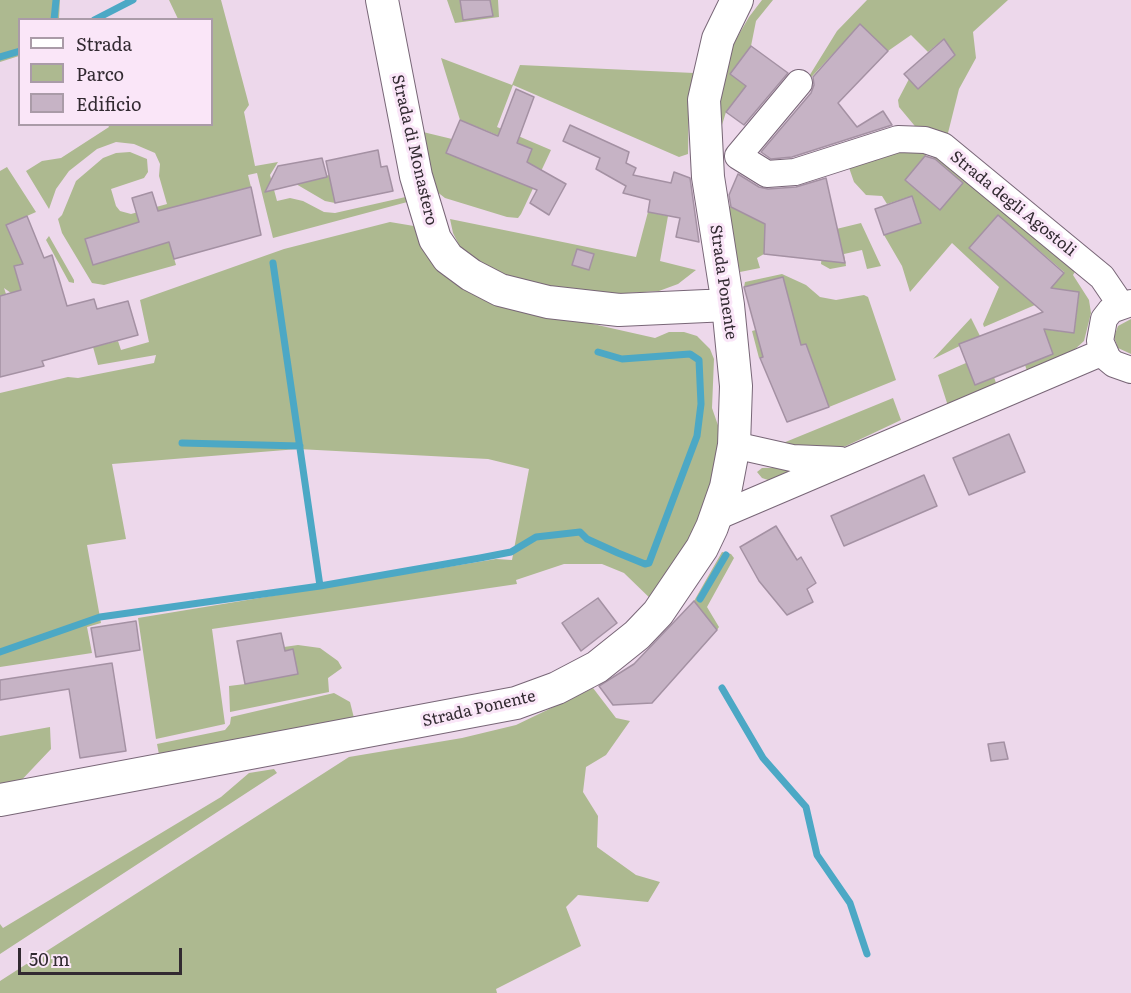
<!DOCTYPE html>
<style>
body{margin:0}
#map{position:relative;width:1131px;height:993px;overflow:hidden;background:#edd8eb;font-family:Literata,serif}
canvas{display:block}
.legend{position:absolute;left:18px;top:18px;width:195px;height:108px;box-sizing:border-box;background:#fae6f8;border:2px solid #aa9ba8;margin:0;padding:8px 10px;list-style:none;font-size:18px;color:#322a31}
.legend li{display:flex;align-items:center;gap:12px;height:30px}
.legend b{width:30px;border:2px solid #aa9ba8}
.scale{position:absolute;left:18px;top:948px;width:164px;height:27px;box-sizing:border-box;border:3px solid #322a31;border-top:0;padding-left:8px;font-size:18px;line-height:21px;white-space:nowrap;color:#322a31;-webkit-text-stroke:4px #fae6f8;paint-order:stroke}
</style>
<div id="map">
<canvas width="1131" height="993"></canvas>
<ul class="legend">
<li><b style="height:8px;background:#fff"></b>Strada</li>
<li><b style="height:16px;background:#adb990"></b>Parco</li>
<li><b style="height:16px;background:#c6b3c5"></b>Edificio</li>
</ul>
<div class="scale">50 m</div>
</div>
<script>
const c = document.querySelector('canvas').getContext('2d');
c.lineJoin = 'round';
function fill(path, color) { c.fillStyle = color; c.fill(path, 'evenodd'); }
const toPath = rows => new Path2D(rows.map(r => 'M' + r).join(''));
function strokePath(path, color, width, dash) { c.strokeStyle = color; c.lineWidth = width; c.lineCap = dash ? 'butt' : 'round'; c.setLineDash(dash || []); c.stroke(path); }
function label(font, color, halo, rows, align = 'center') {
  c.font = font + ' Literata,serif'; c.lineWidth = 6; c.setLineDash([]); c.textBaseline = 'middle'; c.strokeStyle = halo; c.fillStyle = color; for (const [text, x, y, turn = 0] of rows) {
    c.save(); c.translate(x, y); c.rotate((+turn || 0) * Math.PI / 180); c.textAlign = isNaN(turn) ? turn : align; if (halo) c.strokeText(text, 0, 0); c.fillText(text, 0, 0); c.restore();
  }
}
fill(toPath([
 [0,0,60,0,59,19,20,20,19,56,0,62],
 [169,0,221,0,249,105,244,112,255,166,278,162,270,175,277,201,290,198,303,201,324,212,335,213,410,196,411,201,273,238,257,173,248,175,251,187,160,211,176,265,104,285,92,283,62,233,58,219,62,215,76,181,103,158,116,153,130,152,147,159,148,172,144,178,111,189,116,206,120,211,131,214,167,204,159,176,160,164,155,153,134,144,116,142,97,149,69,171,56,189,49,209,26,171,42,161,61,158,109,127,108,125,212,124,212,20,178,19],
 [447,0,498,0,499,17,455,23],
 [762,0,773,0,756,21,751,46,730,74,746,86,726,112,722,125,723,156,717,125,722,80,731,48,749,17],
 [867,0,1008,0,973,32,976,58,959,89,947,137,919,131,899,107,898,100,909,79,918,89,955,55,944,39,928,52,911,35,888,51,860,25,803,86,837,31],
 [441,58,512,85,520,65,694,73,689,97,688,154,679,157,513,85,497,127,551,150,521,214,518,218,507,217,445,198,436,191,423,132,452,139,447,153,518,182,532,149,460,120],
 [924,146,1076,270,1073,275,1089,300,1091,313,1084,341,1063,360,1028,374,1025,365,1053,354,1043,329,1074,333,1079,293,1051,288,1064,272,998,215,969,248,1035,305,984,327,983,324,999,287,952,243,910,292,902,266,884,235,921,223,912,196,887,204,882,196,866,195,854,182,847,162],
 [928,153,963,183,940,210,905,180],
 [7,167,36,212,27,216,39,259,14,266,25,303,4,288,6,294,0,296,0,171],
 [329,175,335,203,325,201,296,184],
 [725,204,765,223,764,254,757,258,760,268,740,272],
 [648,212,668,216,660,261,696,270,678,284,659,291,612,294,585,294,511,281,479,266,460,247,453,233,450,219,636,257],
 [390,222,414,226,420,237,544,313,655,338,669,332,684,332,697,336,710,349,714,359,712,408,721,434,707,511,657,605,624,573,602,564,564,564,516,580,517,584,212,629,225,724,156,739,138,618,496,559,512,560,529,469,488,459,298,449,112,464,126,539,87,545,101,623,87,627,92,653,0,667,0,393,68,377,78,378,154,363,156,355,98,365,93,347,118,341,121,350,149,342,140,300,284,249],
 [861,223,881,266,867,269,862,250,844,254,846,266,830,269,821,264,824,232],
 [49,236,74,280,74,283,69,282,46,240],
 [782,274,806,285,820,297,836,300,864,295,868,297,896,380,829,407,806,344,759,358,752,331,794,319,783,277,744,287,745,282],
 [971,318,980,336,933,359],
 [1131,319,1131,354,1118,348,1114,337,1118,326],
 [966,363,994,377,997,386,948,406,938,375],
 [893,398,901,420,846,446,825,452,784,446,783,443],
 [811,467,771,481,762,478,757,472,762,468],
 [722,552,731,554,734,558,707,607,719,627,717,630,694,601],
 [298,645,320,648,338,661,342,668,328,678,329,692,230,712,229,686,245,684,293,649,285,651,284,647],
 [593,688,616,718,630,721,606,755,586,767,583,792,598,816,597,847,636,875,660,882,648,902,578,895,566,907,581,946,496,989,497,993,0,993,0,981,349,757,462,738,516,725],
 [334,693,350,702,354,718,160,760,157,744,225,730,230,724,231,717],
 [50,727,51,749,15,787,0,790,0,736],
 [274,769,277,773,0,954,0,924,3,928,98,871,221,797,249,773]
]), '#adb990');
strokePath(toPath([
 [54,20,56,0],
 [94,20,133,0],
 [0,57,20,51],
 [273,263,320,586],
 [182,443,300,446],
 [700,599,726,555],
 [0,652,100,617,320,586,480,558,511,552,536,537,580,532,587,539,618,553,645,564,649,563,697,436,701,404,699,360,690,354,622,359,598,352],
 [722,688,763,758,806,807,817,855,850,903,867,954]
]), '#4ca8c5', 7);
const building = toPath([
 [460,0,490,0,493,16,463,20,460,0],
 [860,24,888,51,838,103,857,127,883,111,892,125,792,157,771,159,761,152,811,93,814,85,813,77,860,24],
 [944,39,955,55,918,89,904,74,944,39],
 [751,46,788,73,744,125,726,112,746,86,730,74,751,46],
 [516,89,534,97,517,143,532,149,527,162,566,184,549,215,530,203,537,190,446,153,460,120,498,136,516,89],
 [570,125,629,152,626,163,636,168,633,175,671,183,674,172,690,178,699,242,676,237,680,218,648,212,650,200,623,193,626,186,596,169,600,158,563,141,570,125],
 [378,150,381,167,387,166,393,191,335,203,326,161,378,150],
 [925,156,935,159,963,183,940,210,905,180,925,156],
 [322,158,327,177,265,192,278,166,322,158],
 [738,174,759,187,768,189,796,187,826,178,845,263,764,254,765,224,731,207,729,195,738,174],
 [251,187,261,235,174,259,169,242,93,265,85,239,139,222,132,198,152,192,158,211,251,187],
 [912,196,921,223,884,235,875,209,912,196],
 [998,215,1064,273,1051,288,1079,292,1074,333,1044,329,1053,354,975,385,959,344,1043,312,969,248,998,215],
 [27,216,44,258,52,255,67,306,94,299,97,309,128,301,138,335,42,361,44,366,0,377,0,296,21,290,14,266,23,264,6,225,27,216],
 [577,249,594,254,589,270,572,265,577,249],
 [783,277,801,345,806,344,829,407,787,422,760,358,763,357,744,287,783,277],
 [1009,434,1025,472,969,495,953,458,1009,434],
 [924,475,937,506,844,546,831,516,924,475],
 [776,526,797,560,801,557,816,583,807,589,813,602,787,615,759,581,740,547,776,526],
 [598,598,617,623,581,651,562,623,598,598],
 [694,601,717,630,652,703,613,705,599,686,634,664,694,601],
 [136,621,140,650,96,657,91,628,136,621],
 [281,633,285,651,293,649,298,674,245,684,237,641,281,633],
 [112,663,126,751,80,758,69,689,0,700,0,680,112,663],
 [1004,742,1008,759,991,761,988,744,1004,742]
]);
fill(building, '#c6b3c5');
strokePath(building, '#a491a3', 1.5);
const minor = toPath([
 [799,83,738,156,767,174,795,172,898,139,925,140,943,146,1102,277,1121,305],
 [1131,303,1111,310,1104,319,1100,341,1108,359,1114,364,1131,370],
 [734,445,792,458,840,460],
 [716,517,1103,352]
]);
const major = toPath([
 [382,0,416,176,435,239,448,258,471,275,500,290,548,302,619,310,728,305],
 [0,800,516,703,557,688,597,667,637,635,658,613,702,548,712,527,726,487,734,445,736,386,728,305,708,177,704,100,718,39,737,0]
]);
strokePath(minor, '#786677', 28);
strokePath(major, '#786677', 34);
strokePath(minor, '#fff', 26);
strokePath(major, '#fff', 32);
label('16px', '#322a31', '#fae6f8', [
 ["Strada di Monastero",414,150,77],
 ["Strada degli Agostoli",1013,204,39],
 ["Strada Ponente",723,282,82],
 ["Strada Ponente",479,709,-13]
]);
</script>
